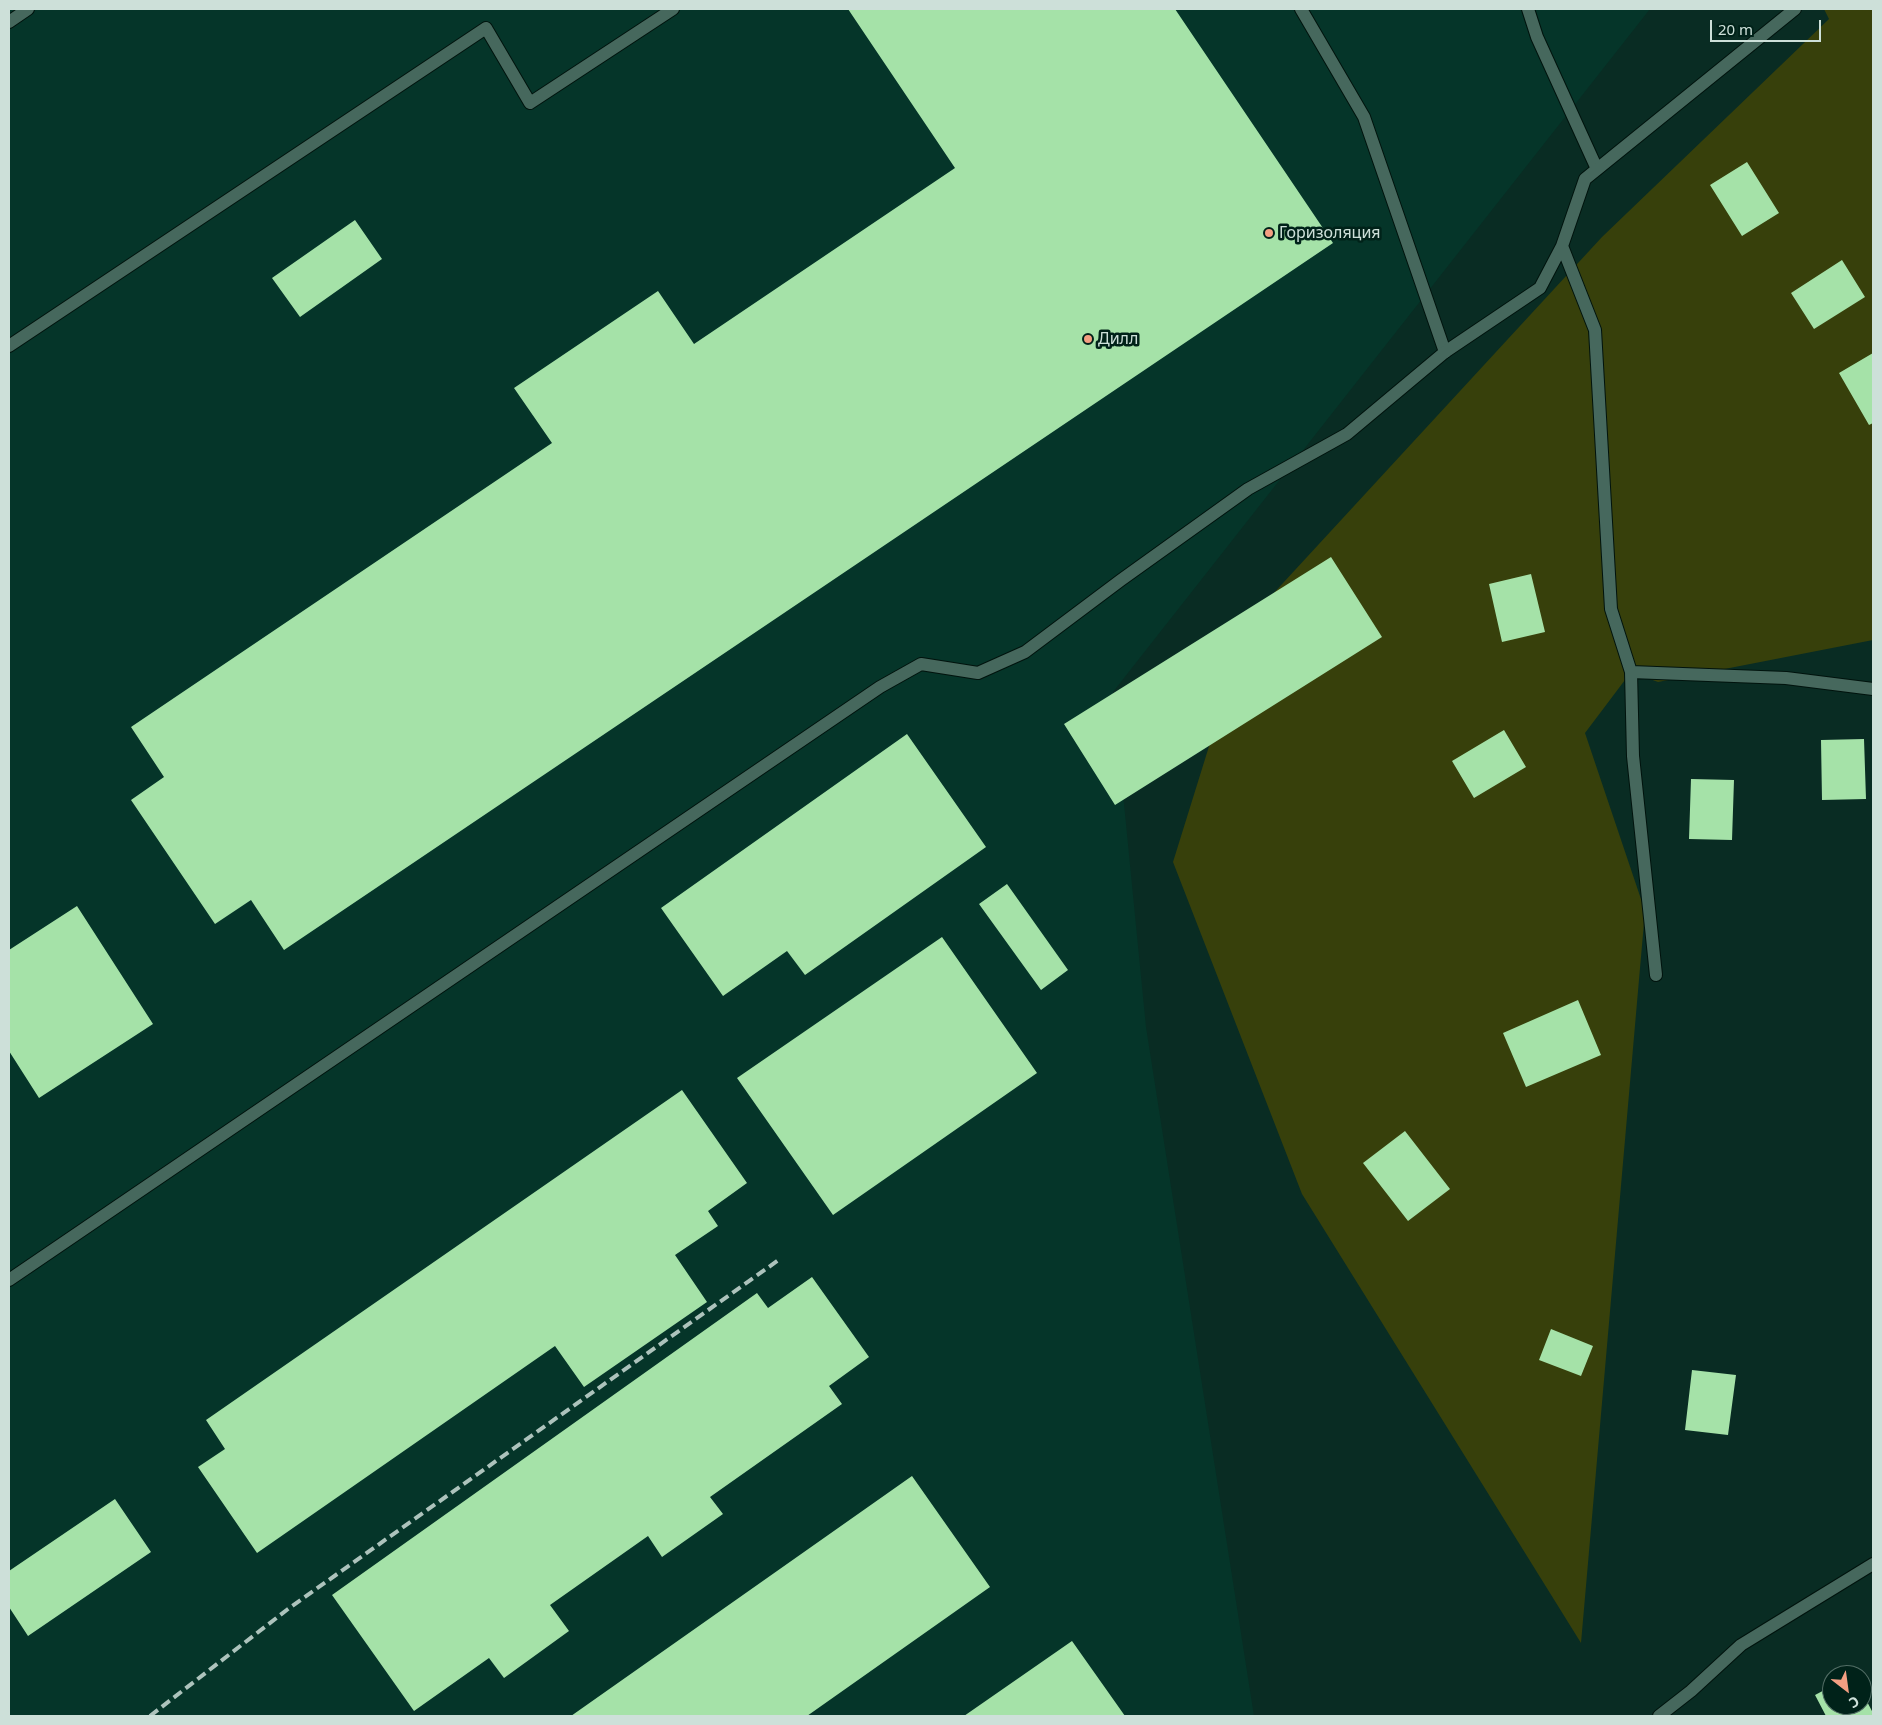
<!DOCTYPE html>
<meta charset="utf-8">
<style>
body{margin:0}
#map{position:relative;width:1882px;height:1725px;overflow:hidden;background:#092c23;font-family:"Noto Sans",sans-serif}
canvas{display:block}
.frame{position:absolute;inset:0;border:10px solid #cde0d9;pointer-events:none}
.north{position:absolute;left:1822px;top:1665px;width:50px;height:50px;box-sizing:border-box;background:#002219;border:1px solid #526e66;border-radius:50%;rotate:150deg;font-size:14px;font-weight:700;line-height:20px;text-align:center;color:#cde0d9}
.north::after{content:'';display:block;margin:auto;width:18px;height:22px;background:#f39f82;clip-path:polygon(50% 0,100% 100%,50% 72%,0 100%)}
.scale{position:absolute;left:1710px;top:20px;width:111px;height:22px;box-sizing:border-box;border:2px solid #cde0d9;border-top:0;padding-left:6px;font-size:15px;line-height:18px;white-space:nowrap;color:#cde0d9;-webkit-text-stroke:4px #002219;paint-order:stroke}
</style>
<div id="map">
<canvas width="1882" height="1725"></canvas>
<div class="frame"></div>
<div class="north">С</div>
<div class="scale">20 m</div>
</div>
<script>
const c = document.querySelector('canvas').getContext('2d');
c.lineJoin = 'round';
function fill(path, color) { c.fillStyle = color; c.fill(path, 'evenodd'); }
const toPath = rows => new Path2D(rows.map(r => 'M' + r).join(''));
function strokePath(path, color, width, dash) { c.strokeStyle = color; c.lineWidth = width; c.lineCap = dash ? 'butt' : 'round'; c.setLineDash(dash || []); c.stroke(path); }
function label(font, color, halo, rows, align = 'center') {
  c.font = font + ' "Noto Sans",sans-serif'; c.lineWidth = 5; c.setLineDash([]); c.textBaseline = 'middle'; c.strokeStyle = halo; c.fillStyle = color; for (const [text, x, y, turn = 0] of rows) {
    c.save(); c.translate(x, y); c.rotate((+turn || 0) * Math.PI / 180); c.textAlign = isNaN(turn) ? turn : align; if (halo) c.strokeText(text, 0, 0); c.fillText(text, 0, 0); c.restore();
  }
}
fill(toPath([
 [9,9,1650,9,1113,692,1146,1027,1254,1716,9,1716]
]), '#053529');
fill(toPath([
 [1824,9,1873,9,1873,640,1658,682,1631,672,1585,733,1645,911,1581,1643,1302,1194,1173,862,1248,621,1602,237,1829,19]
]), '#37400b');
fill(toPath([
 [848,9,1175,9,1333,243,284,950,251,900,215,924,131,800,164,777,131,727,552,443,514,388,658,291,694,344,955,168],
 [1747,162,1779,213,1742,236,1710,185],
 [355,220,382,259,300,317,272,278],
 [1842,260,1865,297,1814,329,1791,293],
 [1873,353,1873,423,1869,425,1839,373],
 [1331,557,1382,637,1115,805,1064,724],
 [1531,574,1545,632,1502,642,1489,584],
 [1504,730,1526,767,1474,798,1452,761],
 [907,734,986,847,805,975,787,951,723,996,661,908],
 [1864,739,1866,799,1822,800,1821,740],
 [1691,779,1734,780,1732,840,1689,839],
 [1007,884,1068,970,1041,990,979,904],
 [77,906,153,1024,39,1098,9,1051,9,950],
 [942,937,1037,1073,833,1215,737,1078],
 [1578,1000,1601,1055,1526,1087,1503,1033],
 [682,1090,747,1183,708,1211,718,1226,675,1255,707,1302,584,1387,555,1346,257,1553,198,1467,225,1449,206,1420],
 [1405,1131,1450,1189,1408,1221,1363,1163],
 [812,1277,869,1357,829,1386,842,1404,710,1497,723,1514,662,1557,648,1536,550,1605,569,1631,504,1678,489,1658,414,1711,332,1595,757,1293,768,1308],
 [1551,1329,1593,1346,1581,1376,1539,1360],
 [1692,1370,1736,1375,1728,1435,1685,1430],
 [912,1476,990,1587,807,1716,571,1716],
 [115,1499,151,1552,28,1636,9,1607,9,1571],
 [1072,1641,1125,1716,964,1716],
 [1832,1686,1832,1705,1862,1705,1862,1692,1873,1713,1873,1716,1826,1716,1815,1695]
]), '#a5e2a8');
const service = toPath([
 [1301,9,1364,117,1445,352],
 [1528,9,1537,37,1597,169],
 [9,22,28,9],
 [9,346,486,28,530,103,673,9]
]);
const minor = toPath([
 [1562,246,1595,330,1611,609,1631,672,1633,756,1656,975],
 [1631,672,1786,678,1873,689],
 [9,1280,880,687,921,664,978,673,1025,652,1121,580,1248,489,1347,434,1445,352,1540,288,1562,246,1585,179,1795,9],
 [1659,1716,1691,1691,1741,1645,1873,1564]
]);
strokePath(service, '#00130d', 14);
strokePath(minor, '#00130d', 14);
strokePath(service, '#46685d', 12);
strokePath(minor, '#46685d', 12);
strokePath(toPath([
 [150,1716,288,1609,780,1259]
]), '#adc3bc', 4, [10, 5]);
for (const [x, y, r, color] of [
 [1269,233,5,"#f39f82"],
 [1088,339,5,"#f39f82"]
]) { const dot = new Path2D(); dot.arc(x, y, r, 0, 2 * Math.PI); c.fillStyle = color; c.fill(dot); strokePath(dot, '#002219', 2); }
label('16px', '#cde0d9', '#002219', [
 ["Горизоляция",1279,233],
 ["Дилл",1098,339]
], 'left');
</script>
